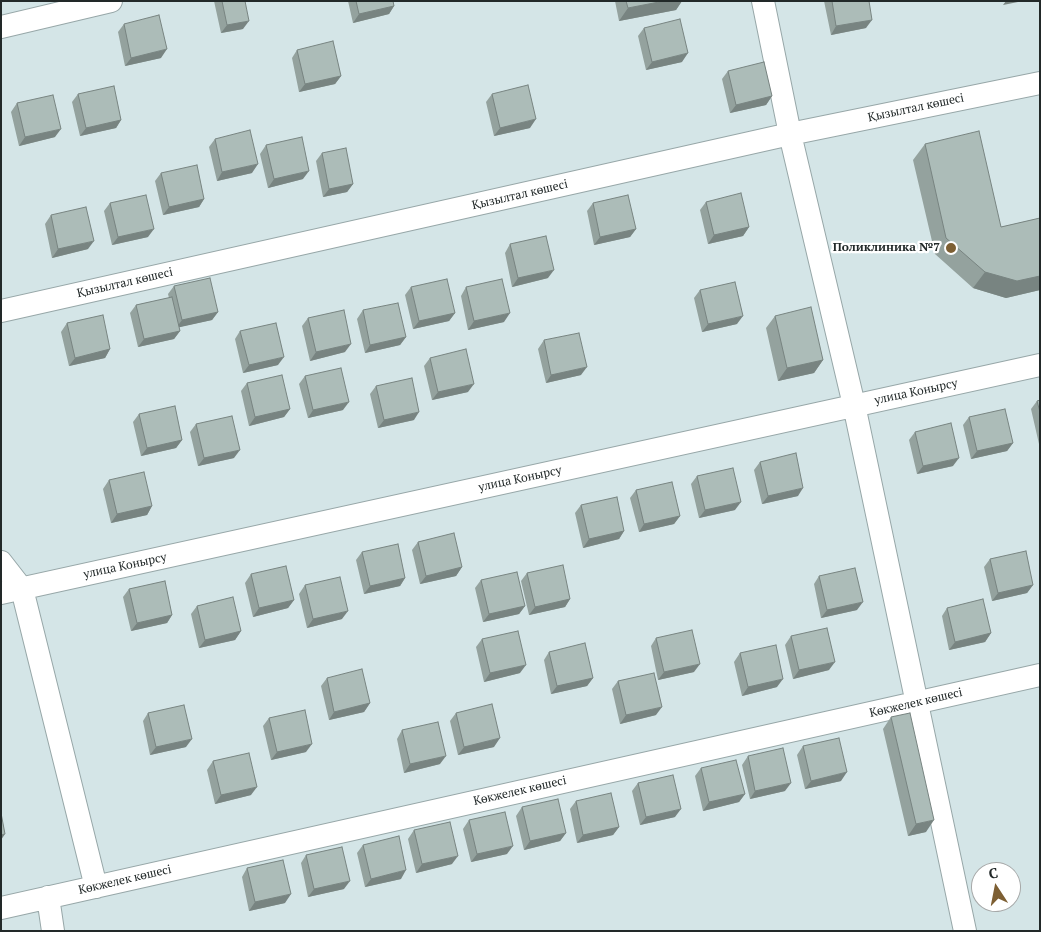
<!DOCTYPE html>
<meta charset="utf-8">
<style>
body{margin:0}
#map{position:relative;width:1041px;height:932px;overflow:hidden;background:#d4e5e7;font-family:"PT Serif",serif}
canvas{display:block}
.frame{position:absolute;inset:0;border:2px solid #222929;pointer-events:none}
.north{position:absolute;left:971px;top:862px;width:50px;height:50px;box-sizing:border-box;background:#fff;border:1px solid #a7a9a9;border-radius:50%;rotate:349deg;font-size:14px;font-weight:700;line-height:20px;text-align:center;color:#222929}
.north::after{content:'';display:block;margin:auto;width:18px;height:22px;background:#7d5f33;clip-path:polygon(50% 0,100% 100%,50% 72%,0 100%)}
</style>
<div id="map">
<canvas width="1041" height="932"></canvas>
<div class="frame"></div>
<div class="north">С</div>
</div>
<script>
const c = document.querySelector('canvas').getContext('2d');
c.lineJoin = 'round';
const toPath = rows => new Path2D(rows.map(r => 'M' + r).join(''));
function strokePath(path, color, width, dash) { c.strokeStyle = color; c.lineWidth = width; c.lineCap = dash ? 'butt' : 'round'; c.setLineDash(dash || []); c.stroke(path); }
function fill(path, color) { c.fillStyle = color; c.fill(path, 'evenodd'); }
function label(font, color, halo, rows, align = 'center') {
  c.font = font + ' "PT Serif",serif'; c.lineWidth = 4.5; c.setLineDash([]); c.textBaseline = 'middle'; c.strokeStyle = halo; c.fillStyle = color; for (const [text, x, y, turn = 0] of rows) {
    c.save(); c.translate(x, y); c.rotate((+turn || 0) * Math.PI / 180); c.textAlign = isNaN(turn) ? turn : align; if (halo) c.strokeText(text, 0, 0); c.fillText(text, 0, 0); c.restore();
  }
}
const street = toPath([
 [763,1,790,134,854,405,965,931],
 [1,27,111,1],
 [1,311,790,134,1040,83],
 [1,562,22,589,96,887],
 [1,593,1040,365],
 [48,897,53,931],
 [1,908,1040,675]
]);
strokePath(street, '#97a7a8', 24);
strokePath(street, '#fff', 22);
fill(toPath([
 [214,1,245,1,243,29,221,33],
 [348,1,393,1,394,6,389,14,353,23],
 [615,1,682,1,676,10,619,21],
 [824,1,869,1,866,28,831,35],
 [124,24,161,58,125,66,118,32],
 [644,28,682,62,646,70,638,36],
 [297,50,341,76,335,84,299,92,292,58],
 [728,71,772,96,766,105,730,113,722,79],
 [78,94,121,120,116,128,80,136,72,102],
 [492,94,530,128,494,136,486,102],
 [17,103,55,137,19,146,11,112],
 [215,139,252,173,217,181,209,147],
 [925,144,1001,227,1040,218,1040,290,1006,298,973,288,935,254,913,160],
 [266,145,303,179,268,188,260,154],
 [322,153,353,184,347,192,323,197,316,161],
 [161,173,204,199,199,207,163,215,155,181],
 [706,202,749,227,743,236,708,244,700,210],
 [110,203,148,237,112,245,104,211],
 [593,203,636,229,630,237,594,245,587,211],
 [51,215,88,249,52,258,45,224],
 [510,244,548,278,512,287,505,253],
 [174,286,218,312,212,320,179,327,180,331,174,339,138,347,130,313,136,305,169,298,168,294],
 [411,287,455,313,449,321,413,329,405,295],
 [466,287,504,322,468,330,461,296],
 [700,290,737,324,702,332,694,298],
 [363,310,406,337,400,345,365,353,357,319],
 [775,316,823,360,814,373,778,381,766,328],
 [308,318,345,352,310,361,302,326],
 [67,323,110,349,105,358,69,366,61,332],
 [240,331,278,365,243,373,235,339],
 [544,340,581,375,546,383,538,349],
 [430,358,468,392,432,400,424,366],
 [305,376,343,410,308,418,299,384],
 [247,383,290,409,284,417,249,426,241,391],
 [376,386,414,420,378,428,370,394],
 [1040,400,1040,444,1039,444,1031,409,1037,401],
 [139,414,182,440,176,448,141,456,133,422],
 [969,417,1013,443,1007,451,971,459,963,425],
 [196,424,234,458,198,466,190,432],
 [915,432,953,466,917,474,909,440],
 [760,462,798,496,762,504,754,470],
 [697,476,735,510,699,518,691,484],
 [109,480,152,506,147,515,111,523,103,489],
 [636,490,680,516,674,524,639,532,630,498],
 [581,505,624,531,619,539,583,548,575,513],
 [418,542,462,567,456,576,420,584,412,550],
 [362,552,405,578,400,586,364,594,356,560],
 [990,559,1033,585,1027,593,992,601,984,567],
 [527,573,570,599,565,607,529,615,521,581],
 [251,574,294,600,288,608,253,617,245,583],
 [819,576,857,610,821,618,814,584],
 [481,580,525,606,519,614,483,622,475,588],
 [305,585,342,619,307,628,299,594],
 [129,589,172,615,167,623,131,631,123,597],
 [197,606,241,631,235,640,199,648,191,614],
 [947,608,991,633,985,642,949,650,942,616],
 [791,636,829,670,793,679,785,645],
 [656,638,694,672,658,680,651,646],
 [482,639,520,673,484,682,476,647],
 [549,652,593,678,587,686,551,694,544,660],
 [740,653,777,687,742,696,734,662],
 [327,678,370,703,364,712,329,720,321,686],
 [618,681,656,715,620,724,612,689],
 [148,713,186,747,150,755,143,721],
 [456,713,494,747,458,755,450,721],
 [891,717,926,832,908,836,883,729],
 [269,718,306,752,271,760,263,726],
 [402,730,440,764,404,773,397,739],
 [803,746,841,781,805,789,797,755],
 [748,756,785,791,750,799,742,765],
 [213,761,251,795,215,804,207,770],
 [701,768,745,794,739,802,703,811,695,776],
 [638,783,675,817,640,825,632,791],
 [576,801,619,827,613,835,577,843,570,809],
 [522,807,566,833,560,841,524,850,516,816],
 [469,820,507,854,471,862,463,829],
 [414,830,452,864,416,873,408,839],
 [363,845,401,879,365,887,357,853],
 [306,855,344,889,308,897,301,863],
 [247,868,285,903,249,911,242,877]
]), '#94a29e');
fill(toPath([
 [664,1,682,1,676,10,619,21,628,8],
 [1006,1,1023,1,1003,5],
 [394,6,389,14,353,23,359,14],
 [872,20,866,28,831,35,836,26],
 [249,21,243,29,221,33,227,25],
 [167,49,161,58,125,66,131,58],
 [688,53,682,62,646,70,652,62],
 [341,76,335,84,299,92,305,84],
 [772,96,766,105,730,113,736,105],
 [536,119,530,128,494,136,500,128],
 [121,120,116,128,80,136,86,128],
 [61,129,55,137,19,146,25,137],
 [258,164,252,173,217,181,222,172],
 [309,171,303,179,268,188,274,179],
 [353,184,347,192,323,197,329,189],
 [204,199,199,207,163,215,169,207],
 [749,227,743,236,708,244,714,235],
 [154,229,148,237,112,245,118,237],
 [636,229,630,237,594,245,600,237],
 [94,241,88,249,52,258,58,249],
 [554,270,548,278,512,287,518,278],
 [985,272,1040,276,1040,290,1006,298,973,288],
 [218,312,212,320,176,328,182,320],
 [455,313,449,321,413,329,419,321],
 [510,313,504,322,468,330,474,321],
 [743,316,737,324,702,332,708,324],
 [180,331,174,339,138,347,144,339],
 [406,337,400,345,365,353,370,345],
 [351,344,345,352,310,361,316,352],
 [110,349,105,358,69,366,75,358],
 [284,357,278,365,243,373,249,365],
 [823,360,814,373,778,381,787,368],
 [587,367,581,375,546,383,551,375],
 [474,384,468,392,432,400,438,392],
 [349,402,343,410,308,418,313,410],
 [290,409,284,417,249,426,255,417],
 [419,412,414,420,378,428,384,420],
 [182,440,176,448,141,456,147,448],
 [1013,443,1007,451,971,459,977,451],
 [240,450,234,458,198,466,204,458],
 [959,458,953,466,917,474,923,466],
 [803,488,798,496,762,504,768,496],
 [741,502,735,510,699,518,705,510],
 [152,506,147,515,111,523,117,514],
 [680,516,674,524,639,532,644,524],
 [624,531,619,539,583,548,589,539],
 [462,567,456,576,420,584,426,576],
 [405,578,400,586,364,594,370,586],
 [1033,585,1027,593,992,601,998,593],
 [570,599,565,607,529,615,535,607],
 [294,600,288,608,253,617,259,608],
 [863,602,857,610,821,618,827,610],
 [525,606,519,614,483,622,489,614],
 [348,611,342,619,307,628,313,619],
 [172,615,167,623,131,631,137,623],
 [241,631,235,640,199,648,205,640],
 [991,633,985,642,949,650,955,642],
 [835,662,829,670,793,679,799,670],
 [700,664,694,672,658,680,664,672],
 [526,665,520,673,484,682,490,673],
 [593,678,587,686,551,694,557,686],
 [783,679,777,687,742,696,748,687],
 [370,703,364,712,329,720,334,712],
 [662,707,656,715,620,724,626,715],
 [500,738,494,747,458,755,464,747],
 [192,739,186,747,150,755,156,747],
 [312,744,306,752,271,760,277,752],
 [446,756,440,764,404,773,410,764],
 [847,772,841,781,805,789,811,781],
 [791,783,785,791,750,799,755,791],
 [257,787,251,795,215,804,221,795],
 [745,794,739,802,703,811,709,802],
 [681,809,675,817,640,825,646,817],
 [934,820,926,832,908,836,916,824],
 [619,827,613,835,577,843,583,835],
 [566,833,560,841,524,850,530,841],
 [5,834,1,840,1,835],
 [513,846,507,854,471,862,477,854],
 [458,856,452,864,416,873,422,864],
 [406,870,401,879,365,887,371,879],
 [350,881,344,889,308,897,314,889],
 [291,894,285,903,249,911,255,902]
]), '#788481');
const building = toPath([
 [222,1,245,1,249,21,227,25,222,1],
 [356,1,393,1,394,6,359,14,356,1],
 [626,1,664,1,628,8,626,1],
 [832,1,869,1,872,20,836,26,832,1],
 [159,15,167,49,131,58,124,24,159,15],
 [680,19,688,53,652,62,644,28,680,19],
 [333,41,341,76,305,84,297,50,333,41],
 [764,62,772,96,736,105,728,71,764,62],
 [528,85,536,119,500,128,492,94,528,85],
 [114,86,121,120,86,128,78,94,114,86],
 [53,95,61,129,25,137,17,103,53,95],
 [250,130,258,164,222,172,215,139,250,130],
 [979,131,1001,227,1040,218,1040,276,1017,281,985,272,946,238,925,144,979,131],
 [302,137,309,171,274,179,266,145,302,137],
 [346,148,353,184,329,189,322,153,346,148],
 [197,165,204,199,169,207,161,173,197,165],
 [741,193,749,227,714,235,706,202,741,193],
 [146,195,154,229,118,237,110,203,146,195],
 [628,195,636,229,600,237,593,203,628,195],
 [86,207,94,241,58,249,51,215,86,207],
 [546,236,554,270,518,278,510,244,546,236],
 [210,278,218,312,182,320,174,286,210,278],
 [447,279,455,313,419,321,411,287,447,279],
 [502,279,510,313,474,321,466,287,502,279],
 [735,282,743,316,708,324,700,290,735,282],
 [172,297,180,331,144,339,136,305,172,297],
 [398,303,406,337,370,345,363,310,398,303],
 [811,307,823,360,787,368,775,316,811,307],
 [344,310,351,344,316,352,308,318,344,310],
 [103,315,110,349,75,358,67,323,103,315],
 [276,323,284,357,249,365,240,331,276,323],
 [579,333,587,367,551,375,544,340,579,333],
 [466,349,474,384,438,392,430,358,466,349],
 [341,368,349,402,313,410,305,376,341,368],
 [282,375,290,409,255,417,247,383,282,375],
 [412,378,419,412,384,420,376,386,412,378],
 [1040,400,1040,412,1037,401,1040,400],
 [175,406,182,440,147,448,139,414,175,406],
 [1005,409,1013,443,977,451,969,417,1005,409],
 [232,416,240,450,204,458,196,424,232,416],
 [951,423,959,458,923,466,915,432,951,423],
 [796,453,803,488,768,496,760,462,796,453],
 [733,468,741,502,705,510,697,476,733,468],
 [144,472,152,506,117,514,109,480,144,472],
 [672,482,680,516,644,524,636,490,672,482],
 [617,497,624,531,589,539,581,505,617,497],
 [454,533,462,567,426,576,418,542,454,533],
 [398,544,405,578,370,586,362,552,398,544],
 [1026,551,1033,585,998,593,990,559,1026,551],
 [563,565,570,599,535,607,527,573,563,565],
 [286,566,294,600,259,608,251,574,286,566],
 [855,568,863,602,827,610,819,576,855,568],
 [517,572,525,606,489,614,481,580,517,572],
 [340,577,348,611,313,619,305,585,340,577],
 [165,581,172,615,137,623,129,589,165,581],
 [233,597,241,631,205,640,197,606,233,597],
 [983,599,991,633,955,642,947,608,983,599],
 [827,628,835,662,799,670,791,636,827,628],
 [692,630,700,664,664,672,656,638,692,630],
 [518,631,526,665,490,673,482,639,518,631],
 [585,643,593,678,557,686,549,652,585,643],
 [776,645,783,679,748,687,740,653,776,645],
 [362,669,370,703,334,712,327,678,362,669],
 [654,673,662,707,626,715,618,681,654,673],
 [492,704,500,738,464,747,456,713,492,704],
 [184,705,192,739,156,747,148,713,184,705],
 [305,710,312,744,277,752,269,718,305,710],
 [910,713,934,820,916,824,891,717,910,713],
 [438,722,446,756,410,764,402,730,438,722],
 [839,738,847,772,811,781,803,746,839,738],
 [783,748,791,783,755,791,748,756,783,748],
 [249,753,257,787,221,795,213,761,249,753],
 [736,760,745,794,709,802,701,768,736,760],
 [673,775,681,809,646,817,638,783,673,775],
 [611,793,619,827,583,835,576,801,611,793],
 [558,799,566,833,530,841,522,807,558,799],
 [505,812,513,846,477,854,469,820,505,812],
 [1,813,5,834,1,835,1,813],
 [450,822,458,856,422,864,414,830,450,822],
 [399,836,406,870,371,879,363,845,399,836],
 [342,847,350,881,314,889,306,855,342,847],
 [283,860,291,894,255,902,247,868,283,860]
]);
fill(building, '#acbcb8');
strokePath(building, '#788481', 1);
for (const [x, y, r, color] of [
 [951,248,6,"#7d5f33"]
]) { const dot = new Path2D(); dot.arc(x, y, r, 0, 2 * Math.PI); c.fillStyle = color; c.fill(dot); strokePath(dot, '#fff', 2); }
label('12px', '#222929', '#fff', [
 ["Қызылтал көшесі",916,108,-12],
 ["Қызылтал көшесі",520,195,-13],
 ["Қызылтал көшесі",125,283,-13],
 ["улица Конырсу",916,392,-12],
 ["улица Конырсу",520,479,-12],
 ["улица Конырсу",125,566,-12],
 ["Көкжелек көшесі",916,703,-13],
 ["Көкжелек көшесі",520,791,-13],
 ["Көкжелек көшесі",125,880,-13]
]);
label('bold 12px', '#222929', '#fff', [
 ["Поликлиника №7",940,248]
], 'right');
</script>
